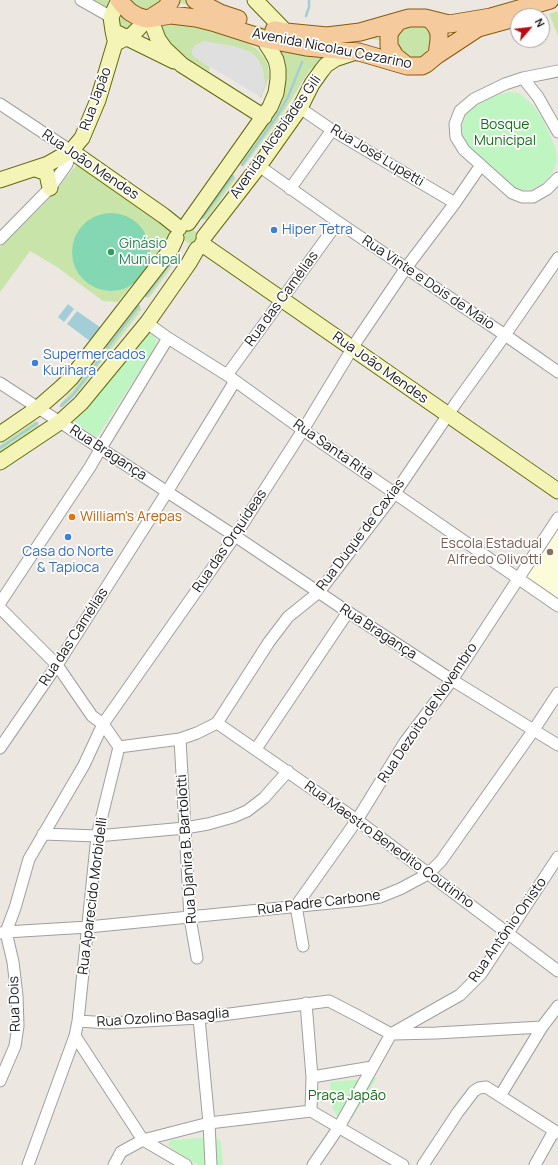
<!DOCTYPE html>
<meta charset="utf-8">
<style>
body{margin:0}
#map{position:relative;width:558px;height:1165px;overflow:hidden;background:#ece8e1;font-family:Manrope,sans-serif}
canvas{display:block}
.north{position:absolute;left:510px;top:8px;width:40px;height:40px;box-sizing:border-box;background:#fff;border:1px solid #a4a4a4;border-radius:50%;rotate:62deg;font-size:11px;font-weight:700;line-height:16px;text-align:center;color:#1b1b1b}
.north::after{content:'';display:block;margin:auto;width:14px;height:18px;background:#b90d14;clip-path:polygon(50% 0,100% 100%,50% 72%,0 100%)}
</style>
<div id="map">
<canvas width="558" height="1165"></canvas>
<div class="north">N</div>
</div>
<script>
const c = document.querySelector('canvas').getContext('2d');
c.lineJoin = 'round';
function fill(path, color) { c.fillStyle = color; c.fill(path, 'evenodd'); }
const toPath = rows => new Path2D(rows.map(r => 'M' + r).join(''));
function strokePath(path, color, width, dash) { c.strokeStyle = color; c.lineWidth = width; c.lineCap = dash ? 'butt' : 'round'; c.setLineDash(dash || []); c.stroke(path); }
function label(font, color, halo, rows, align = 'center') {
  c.font = font + ' Manrope,sans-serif'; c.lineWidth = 3.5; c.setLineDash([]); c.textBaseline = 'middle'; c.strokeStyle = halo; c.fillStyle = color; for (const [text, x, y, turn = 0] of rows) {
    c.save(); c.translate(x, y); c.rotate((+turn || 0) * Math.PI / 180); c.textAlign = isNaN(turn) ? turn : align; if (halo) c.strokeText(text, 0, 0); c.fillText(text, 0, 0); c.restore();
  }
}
fill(toPath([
 [558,527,558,598,525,576]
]), '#fcfbda');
fill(toPath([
 [85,0,108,0,109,1,108,6,104,9],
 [124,0,167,0,148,14],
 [172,0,193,0,233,19,249,24,278,30,384,27,383,43,378,40,372,39,268,30,231,20,184,4,175,2],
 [558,11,558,36,549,14],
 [122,13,139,19,127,30,122,31,115,21],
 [174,16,200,28,247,43,257,49,265,59,268,67,269,77,261,98,259,96,262,93,196,58,210,67,209,71,173,50,160,32,160,22],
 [407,24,427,26,435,41,426,57,414,60,398,49,397,41,398,34],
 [276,50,295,53,329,54,310,70,302,82,293,97,280,118,244,166,239,163,274,115,281,100],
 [78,164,171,229,167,240,118,302,103,301,57,267,30,251,0,292,0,247,46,202,72,170],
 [231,175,236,178,206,220,200,217],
 '183 236a7 7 0 1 1 14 0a7 7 0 1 1-14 0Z',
 [173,252,179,257,149,298,143,294],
 [136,304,142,309,110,351,104,346],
 [97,357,102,361,79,391,63,407,60,404,73,390],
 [35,421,40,426,0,452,0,445]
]), '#c9e4a9');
fill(toPath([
 [508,92,519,93,532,104,543,120,556,149,557,160,553,172,543,183,530,190,520,190,512,187,470,149,463,137,462,126,466,114,478,104,494,96],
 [148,332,155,337,157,340,156,346,99,434,97,436,94,436,75,423,75,418],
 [377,1078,352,1118,344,1120,337,1116,333,1109,330,1082],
 [213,1137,217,1138,221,1141,223,1165,198,1165,171,1148,168,1144,171,1140]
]), '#bff5c1');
fill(toPath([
 '72 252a39 39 0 1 1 78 0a39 39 0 1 1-78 0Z'
]), '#83d7b3');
fill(toPath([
 [204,41,233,46,251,52,259,60,263,69,265,84,262,93,259,96,196,58,192,55,192,50,195,45]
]), '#dfdfdf');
fill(toPath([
 [68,304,74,309,64,322,58,317],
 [77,311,104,330,94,344,67,324]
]), '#a4ced7');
strokePath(toPath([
 [306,16,309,7,309,0],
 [242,165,277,116,288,97,302,62],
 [202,218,233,176],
 [146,296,176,255],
 [107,348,139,306],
 [61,406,73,395,100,359],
 [0,448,37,423]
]), '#a4ced7', 2.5);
const street = toPath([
 [81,0,111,17],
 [558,71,523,78,505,84,474,99,460,111,455,124,456,137,464,150,512,193,522,197,533,197,547,189,558,178],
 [523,78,538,97,558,132],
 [0,104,71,151,67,164,50,188,0,239],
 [300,108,332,130,455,203],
 [259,166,338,222,505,335,558,372],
 [290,189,332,130],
 [147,323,168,338,227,375,303,430,558,606],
 [227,375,338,222],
 [0,383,235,536,348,612,452,680,558,745],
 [0,603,90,467,101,448,168,338],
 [0,608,57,665,92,716,103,724,119,747],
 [217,723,357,820,558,971],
 [180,739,190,918,197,958],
 [119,747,180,739,197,733,217,723,269,642,288,617,319,592,395,493,456,403,505,335,558,258],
 [0,748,57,665,167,492,235,381],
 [256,749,348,612],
 [43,834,97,836,185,828,208,824,233,817,247,811,264,798,288,771],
 [6,932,15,908,29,859,84,765,103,724,235,536,303,430,358,339,406,268,455,203,481,165],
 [1,933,6,932,88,927,361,900,380,897,400,889,428,874,441,861,533,731,558,693],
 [303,946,296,906,357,820,405,742,452,680,558,518],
 [306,1003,312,1077,311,1111],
 [199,1018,209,1123,211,1165],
 [78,1021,109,1023,199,1018,329,1001,358,1016,391,1034],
 [391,1034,460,995,481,974,558,857],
 [393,1034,436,1033,542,1027],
 [75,1036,143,1140,186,1165],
 [312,1077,372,1067],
 [0,1081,15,1046,18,1026,17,996,13,962,6,932],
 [500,1096,542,1027,558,1006],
 [28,1165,75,1036,78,1021,97,836,119,747],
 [114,1165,121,1152,143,1140,209,1123,311,1111,403,1165],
 [313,1165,339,1127,391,1034],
 [423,1165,458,1112,474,1091,479,1088,486,1087,558,1133],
 [535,1165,554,1131]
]);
const secondary = toPath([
 [255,0,286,32],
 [150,18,158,39,165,49,182,65,264,117],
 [113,31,174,61],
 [115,40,113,31,111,17,119,0],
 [118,42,132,35,138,29,147,19],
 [71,151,164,216,179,228],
 [35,169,44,172,47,174,50,188],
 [0,180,48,164,71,151,82,138,98,100,115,43],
 [188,223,270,107,276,93,278,79,278,69,276,60,271,51,267,45,265,39],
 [204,237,259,166,300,108,312,84,322,70,326,65,335,59,356,52],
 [202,244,558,491],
 [0,434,38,408,62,387,71,378,171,249,176,238],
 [0,462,60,422,81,403,147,323,189,263,197,249]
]);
const primary = toPath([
 [119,0,124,6,130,12,137,16,143,18,147,19,171,15,196,18,212,22,265,39,306,47,359,52,407,66,422,66,426,64,437,55,478,28,518,17],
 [195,0,220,13,238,19],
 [152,17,166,8,171,0],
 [431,20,436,26,439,33,439,40,437,55],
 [399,21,392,29,389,34,389,46,395,56,406,65],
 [274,30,286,32,327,36,360,32,409,18,425,18,449,24,491,17,550,0]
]);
strokePath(street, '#9f9f9f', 13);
strokePath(secondary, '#63690c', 17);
strokePath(primary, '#89590a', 19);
strokePath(street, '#fff', 11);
strokePath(secondary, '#f4f4b7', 15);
strokePath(primary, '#f5cb9d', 17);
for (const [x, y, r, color] of [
 [274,230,4,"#3f7fe0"],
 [111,252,4,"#2e9e5b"],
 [35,363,4,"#3f7fe0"],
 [72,517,4,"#e8710a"],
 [68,537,4,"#3f7fe0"],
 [550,552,4,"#8d6e63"]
]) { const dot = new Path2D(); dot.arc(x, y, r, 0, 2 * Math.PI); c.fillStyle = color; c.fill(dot); strokePath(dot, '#fff', 1.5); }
label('14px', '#1b1b1b', '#fff', [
 ["Avenida Nicolau Cezarino",332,49,11],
 ["Rua Japão",96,99,-70],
 ["Avenida Alcebíades Gili",276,137,-55],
 ["Rua José Lupetti",377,156,31],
 ["Rua João Mendes",90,165,34],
 ["Rua Vinte e Dois de Maio",428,283,34],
 ["Rua das Camélias",282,299,-54],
 ["Rua João Mendes",380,368,35],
 ["Rua Santa Rita",333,450,35],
 ["Rua Bragança",108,453,33],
 ["Rua Duque de Caxias",361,535,-53],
 ["Rua das Orquídeas",230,541,-56],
 ["Rua Bragança",378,632,33],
 ["Rua das Camélias",74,637,-57],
 ["Rua Dezoito de Novembro",428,713,-56],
 ["Rua Maestro Benedito Coutinho",389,845,36],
 ["Rua Djanira B. Bartolotti",187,849,-94],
 ["Rua Aparecido Morbidelli",93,896,-83],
 ["Rua Padre Carbone",319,903,-7],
 ["Rua Antônio Onisto",508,930,-55],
 ["Rua Dois",15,1004,-92],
 ["Rua Ozolino Basaglia",163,1018,-4]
]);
label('14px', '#127016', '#fff', [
 ["Bosque",505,125],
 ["Municipal",505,141],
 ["Praça Japão",347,1096]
]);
label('14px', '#366cbe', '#fff', [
 ["Hiper Tetra",282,230],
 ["Supermercados",43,355],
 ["Kurihara",43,371],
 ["Casa do Norte",68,552,"center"],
 ["& Tapioca",68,568,"center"]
], 'left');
label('14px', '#27864d', '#fff', [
 ["Ginásio",119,244],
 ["Municipal",119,260]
], 'left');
label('14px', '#c56008', '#fff', [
 ["William's Arepas",80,517]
], 'left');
label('14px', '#785e54', '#fff', [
 ["Escola Estadual",542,544],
 ["Alfredo Olivotti",542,560]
], 'right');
</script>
